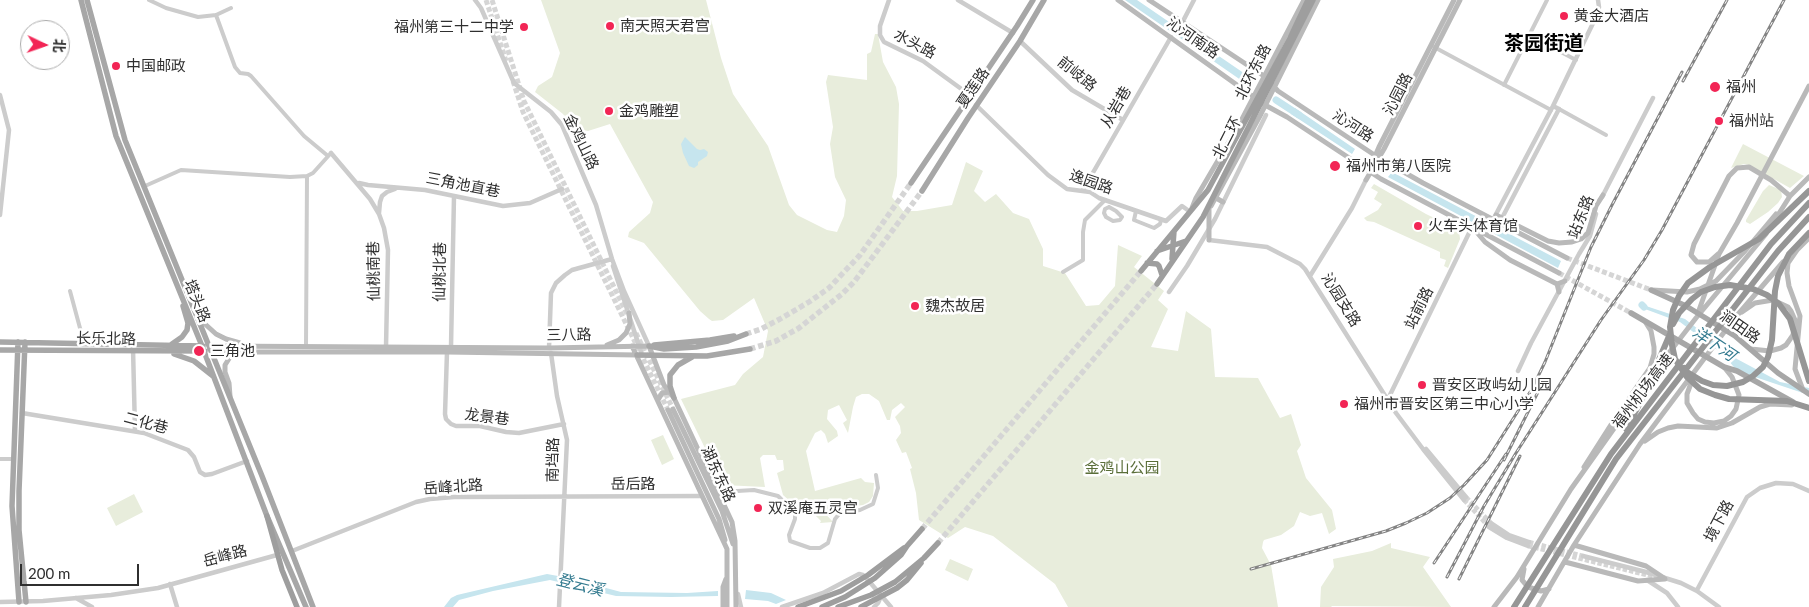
<!DOCTYPE html>
<meta charset="utf-8">
<style>
body{margin:0}
#map{position:relative;width:1809px;height:607px;overflow:hidden;background:#fff;font-family:Lato,"Noto Sans SC",sans-serif}
canvas{display:block}
.north{position:absolute;left:20px;top:20px;width:50px;height:50px;box-sizing:border-box;background:#fff;border:1px solid #acacac;border-radius:50%;rotate:93deg;font-size:14px;font-weight:700;line-height:20px;text-align:center;color:#2f2f2f}
.north::after{content:'';display:block;margin:auto;width:18px;height:22px;background:#f22555;clip-path:polygon(50% 0,100% 100%,50% 72%,0 100%)}
.scale{position:absolute;left:20px;top:564px;width:119px;height:22px;box-sizing:border-box;border:2px solid #2f2f2f;border-top:0;padding-left:6px;font-size:15px;line-height:18px;white-space:nowrap;color:#2f2f2f;-webkit-text-stroke:4px #fff;paint-order:stroke}
</style>
<div id="map">
<canvas width="1809" height="607"></canvas>
<div class="north">北</div>
<div class="scale">200 m</div>
</div>
<script>
const c = document.querySelector('canvas').getContext('2d');
c.lineJoin = 'round';
function fill(path, color) { c.fillStyle = color; c.fill(path, 'evenodd'); }
const toPath = rows => new Path2D(rows.map(r => 'M' + r).join(''));
function strokePath(path, color, width, dash) { c.strokeStyle = color; c.lineWidth = width; c.lineCap = dash ? 'butt' : 'round'; c.setLineDash(dash || []); c.stroke(path); }
function label(font, color, halo, rows, align = 'center') {
  c.font = font + ' Lato,"Noto Sans SC",sans-serif'; c.lineWidth = 5; c.setLineDash([]); c.textBaseline = 'middle'; c.strokeStyle = halo; c.fillStyle = color; for (const [text, x, y, turn = 0] of rows) {
    c.save(); c.translate(x, y); c.rotate((+turn || 0) * Math.PI / 180); c.textAlign = isNaN(turn) ? turn : align; if (halo) c.strokeText(text, 0, 0); c.fillText(text, 0, 0); c.restore();
  }
}
fill(toPath([
 [541,0,706,0,721,58,733,94,768,146,789,205,797,215,827,230,837,232,844,216,846,200,835,177,830,144,833,127,826,82,828,75,867,80,867,54,871,52,875,34,878,34,883,62,896,87,899,104,897,176,892,197,903,211,917,211,952,205,966,162,983,171,974,191,985,202,996,194,1013,213,1029,219,1043,249,1043,266,1065,273,1086,306,1099,305,1115,286,1118,245,1142,256,1134,267,1164,291,1158,300,1168,309,1151,347,1178,351,1186,311,1211,329,1215,377,1258,378,1280,418,1291,414,1301,445,1297,451,1306,478,1332,510,1336,529,1329,534,1322,513,1310,516,1300,512,1294,526,1281,535,1264,540,1263,542,1262,548,1271,565,1278,607,1068,607,1055,584,993,536,965,527,948,538,919,520,916,493,910,469,912,468,906,452,902,453,896,440,901,433,900,426,895,417,905,407,901,403,892,410,890,420,887,420,879,401,869,394,862,394,856,397,853,407,848,433,843,423,847,420,839,405,828,410,827,419,837,431,838,436,828,443,825,434,821,430,815,433,806,451,815,491,861,478,865,482,874,483,873,496,869,502,863,505,823,511,833,522,820,523,821,521,812,512,806,516,806,514,800,513,800,510,783,495,777,473,784,470,783,460,777,460,775,455,763,455,760,458,765,487,723,485,681,399,735,385,743,374,763,357,768,331,754,298,723,320,712,321,709,319,700,311,644,243,628,237,629,232,650,213,653,202,610,124,588,131,573,128,563,114,535,92,538,86,552,77,560,53],
 [1743,144,1804,176,1790,188,1749,165,1744,164,1731,168],
 [1374,184,1426,214,1459,230,1460,239,1448,268,1444,266,1446,260,1440,258,1440,252,1374,222,1367,221,1364,218,1378,210,1382,204,1374,199,1378,192,1371,188],
 [1769,185,1781,190,1782,197,1778,203,1768,212,1750,224,1746,222,1746,220,1763,191],
 [663,435,674,459,662,465,651,440],
 [134,494,143,512,116,526,107,508],
 [1391,543,1391,548,1430,557,1423,567,1451,607,1332,606,1331,607,1320,607,1321,587,1334,567,1333,559,1372,551],
 [950,559,973,569,968,581,945,570]
]), '#e8eddc');
fill(toPath([
 [1125,0,1137,0,1251,78,1248,85],
 [1295,108,1355,149,1352,154,1291,114],
 [685,137,697,149,700,150,704,149,708,152,707,156,698,162,698,165,694,168,689,166,683,153,681,144],
 [1392,172,1561,261,1558,268,1388,177],
 [1646,306,1685,319,1737,359,1780,382,1809,388,1809,395,1737,371,1725,356,1680,322,1645,309],
 [547,574,569,578,621,592,687,593,718,591,718,596,671,597,616,596,550,580,493,591,459,600,453,607,444,607,451,598,457,595],
 [746,590,771,593,786,600,776,604,768,601,745,599]
]), '#c6e5ee');
strokePath(toPath([
 [1276,100,1299,115],
 [1642,305,1644,307]
]), '#c6e5ee', 7);
strokePath(toPath([
 [1466,497,1491,523],
 [1464,500,1489,527],
 [1529,542,1583,556],
 [1528,546,1659,578]
]), '#d5d5d5', 4.5, [4.5, 2]);
strokePath(toPath([
 [486,0,506,61],
 [492,0,524,101,627,314],
 [513,81,523,112,668,410],
 [1567,258,1651,290],
 [1559,273,1631,313],
 [636,333,673,409]
]), '#d5d5d5', 5, [5, 2.5]);
strokePath(toPath([
 [746,334,761,329,780,319,809,302,829,288,860,255,911,183],
 [750,349,776,341,799,328,842,294,854,282,922,191]
]), '#d5d5d5', 5.5, [5.5, 3]);
strokePath(toPath([
 [922,529,1141,271],
 [938,543,1157,284]
]), '#d5d5d5', 5.5, [5.5, 3]);
strokePath(toPath([
 [149,0,166,8,198,17,216,15,231,8],
 [216,15,235,67,240,73,248,74,251,76,304,136,328,156],
 [1529,35,1576,60],
 [1434,47,1551,110],
 [1504,85,1547,0],
 [1559,109,1606,135],
 [145,186,181,170,290,177,307,176,313,173,331,153],
 [1109,207,1116,211,1122,217,1120,220,1113,221,1106,217,1104,213,1105,209,1109,207],
 [1136,211,1134,220,1154,228,1160,224,1161,220],
 [1063,272,1083,260,1083,232,1085,220,1105,200],
 [70,291,84,343],
 [306,346,307,176],
 [0,459,13,459],
 [720,495,737,491,754,490,778,496,795,513,795,519,789,535,790,541,810,548,820,548,828,543,835,519,840,513,860,510,873,504,878,488,876,475]
]), '#ccc', 4);
strokePath(toPath([
 [475,0,481,8,514,83,551,112,562,125,596,205,612,259,624,291,649,346],
 [889,0,880,26,880,35,884,42,923,61,971,96],
 [958,0,1013,33],
 [1182,23,1194,0],
 [1020,41,1072,90,1123,120],
 [0,95,9,130,0,215],
 [976,105,1048,175,1067,189,1090,192,1099,198,1166,221,1182,206,1189,211],
 [331,153,370,199,379,214,384,228,388,250,386,347],
 [359,183,368,185,425,190,503,206,530,203,562,189],
 [1083,190,1171,37],
 [1602,197,1653,98],
 [379,213,380,202,382,196,387,192,395,189],
 [1495,216,1553,106,1596,17,1599,7,1598,0],
 [1502,218,1559,109,1553,106],
 [1209,240,1267,247,1300,264,1305,269,1396,413,1423,449,1464,500],
 [613,266,642,355],
 [1310,276,1352,208,1366,180],
 [1169,292,1187,266,1215,219,1266,115],
 [451,347,454,196],
 [133,348,135,431],
 [549,348,551,293,556,283,565,275,572,270,612,259],
 [447,352,445,414,446,419,451,424,456,426,480,426,506,432,519,433,564,424],
 [551,353,557,396,567,440,559,607],
 [1518,371,1531,343,1579,254,1590,236,1596,214],
 [1388,399,1472,227],
 [22,413,144,433,188,450,194,457,200,472,205,475,212,474,247,461],
 [1426,449,1466,497],
 [1491,523,1509,535,1529,542],
 [1489,527,1507,538,1528,546],
 [292,551,416,502,430,499,454,497,702,496],
 [1583,556,1646,572,1681,583,1697,591,1719,607],
 [1647,580,1667,593,1678,607],
 [170,584,177,607],
 [1697,590,1747,497,1760,488,1776,483,1793,484,1809,491],
 [738,594,741,607],
 [76,598,92,607],
 [0,602,43,601,111,595,158,588,277,555],
 [782,607,823,593,859,574,863,575,868,580,891,607],
 [874,607,878,603,881,596]
]), '#ccc', 4.5);
strokePath(toPath([
 [1118,0,1265,105,1287,117,1381,179,1559,273],
 [1149,0,1264,76,1278,91,1379,158,1423,183,1567,258],
 [1370,168,1379,147,1454,0],
 [1366,180,1384,149,1460,0],
 [1789,197,1809,177],
 [1216,198,1223,202],
 [1211,206,1261,114,1318,0],
 [1192,208,1196,198,1240,123,1304,0],
 [1496,215,1548,241,1559,243,1572,242,1581,239,1588,233,1596,206,1603,195],
 [1773,223,1790,196],
 [1474,229,1485,242,1510,260,1557,284,1565,281],
 [1209,240,1209,208],
 [1797,250,1788,263,1787,273,1789,286,1800,316,1795,369,1803,390],
 [1795,252,1809,238],
 [1718,254,1709,262,1697,262,1691,255,1694,244,1729,176,1737,168,1749,167,1771,180,1790,196],
 [1557,284,1559,292],
 [1652,290,1687,292,1700,289,1716,281,1745,251,1776,214],
 [1742,312,1755,303,1773,300,1788,307,1791,311,1795,320,1793,335,1786,345,1781,348,1770,351,1751,349],
 [1698,313,1719,254,1737,223,1809,86],
 [198,316,205,324,216,334,226,339,240,343],
 [607,345,619,340,626,333,630,324,629,313],
 [210,346,549,348,649,346,664,385,674,398,732,522,735,541,736,607],
 [632,346,727,549,727,607],
 [212,352,447,352,637,355],
 [1658,367,1696,318,1766,234],
 [1693,378,1687,394,1687,403,1693,413,1698,419,1705,422,1714,423,1724,421,1731,416,1736,409,1739,395,1732,377,1724,367],
 [230,396,229,383,225,372,225,365,230,357,237,353],
 [658,400,662,393,670,392],
 [673,409,722,511,733,544],
 [668,410,719,519,725,540],
 [1645,441,1658,432,1668,428,1678,426,1717,428,1732,423,1760,407,1770,404,1792,405],
 [1584,467,1614,420,1650,368,1654,354,1654,347,1651,331,1646,323],
 [1574,545,1646,566,1664,578],
 [1565,562,1638,581,1665,579],
 [1524,569,1522,580,1528,587,1541,591,1549,589],
 [723,607,723,587,726,579],
 [1494,607,1517,577,1571,489,1647,382],
 [1538,607,1574,545,1640,444,1734,319,1783,262]
]), '#b9b9b9', 5);
strokePath(toPath([
 [81,0,116,136,202,346,267,516,306,607],
 [87,0,125,140,262,476,313,607],
 [911,183,1017,26,1033,0],
 [922,191,968,118,1020,41,1044,0],
 [1651,290,1686,306,1735,336,1778,373,1809,394],
 [1631,313,1724,367,1737,371,1793,402],
 [0,342,203,346],
 [18,342,12,506,19,602],
 [25,342,19,491,19,530,26,602],
 [172,344,182,337,187,330,188,323,183,306],
 [654,345,710,340,734,336],
 [649,346,664,349,696,347,728,341,746,334],
 [0,350,205,351],
 [174,354,194,361,213,376],
 [637,355,707,356,750,349],
 [674,398,670,386,670,375,678,365,692,357]
]), '#a7a7a7', 5.5);
strokePath(toPath([
 [1157,251,1186,241],
 [1172,259,1174,231],
 [1147,263,1157,264,1159,266,1162,275],
 [1141,271,1208,190,1290,38,1308,0],
 [1157,284,1203,217,1313,0],
 [267,516,282,570,297,607],
 [798,607,841,591,868,575,904,548],
 [822,607,845,597,875,578,901,555,907,546,922,529],
 [838,607,871,595,895,582,924,558,938,543],
 [861,607,897,588,907,580,921,563]
]), '#9e9e9e', 5.5);
strokePath(toPath([
 [1809,191,1759,239,1710,267,1688,283,1679,296,1673,310,1670,327,1672,345,1675,359,1687,377,1700,389,1715,395,1729,399,1787,401,1809,408],
 [1673,324,1679,313,1692,299,1701,292,1715,287,1730,285,1753,289,1767,295,1779,304,1790,319,1809,381],
 [1684,368,1687,372,1702,381,1713,385,1727,386,1743,382,1753,376,1763,367,1768,357,1772,340,1775,291,1778,276,1789,254,1809,233],
 [1626,429,1642,399,1670,334],
 [1514,607,1611,454,1771,244,1809,203],
 [1525,607,1616,459,1778,251,1809,217]
]), '#969696', 6);
const rail = toPath([
 [1683,81,1727,0],
 [1504,460,1543,382],
 [1434,563,1506,454],
 [1251,569,1386,531,1406,523,1427,513,1450,498,1464,485,1487,460,1532,389,1545,362,1591,247,1612,205,1682,72],
 [1447,577,1484,506,1516,453,1601,320,1644,260,1662,230,1784,0],
 [1459,579,1520,456]
]);
strokePath(rail, '#848484', 3);
strokePath(rail, '#fff', 1, [4]);
for (const [x, y, r, color] of [
 [1564,16,5,"#f22555"],
 [610,26,5,"#f22555"],
 [524,27,5,"#f22555"],
 [116,66,5,"#f22555"],
 [1715,87,6,"#f22555"],
 [609,111,5,"#f22555"],
 [1719,121,5,"#f22555"],
 [1335,166,6,"#f22555"],
 [1418,226,5,"#f22555"],
 [915,306,5,"#f22555"],
 [199,351,6,"#f22555"],
 [1422,385,5,"#f22555"],
 [1344,404,5,"#f22555"],
 [758,508,5,"#f22555"]
]) { const dot = new Path2D(); dot.arc(x, y, r, 0, 2 * Math.PI); c.fillStyle = color; c.fill(dot); strokePath(dot, '#fff', 2); }
label('15px', '#2f2f2f', '#fff', [
 ["黄金大酒店",1574,16],
 ["南天照天君宫",620,26],
 ["福州第三十二中学",514,27,"right"],
 ["中国邮政",126,66],
 ["福州",1726,87],
 ["金鸡雕塑",619,111],
 ["福州站",1729,121],
 ["福州市第八医院",1346,166],
 ["火车头体育馆",1428,226],
 ["魏杰故居",925,306],
 ["三角池",210,351],
 ["晋安区政屿幼儿园",1432,385],
 ["福州市晋安区第三中心小学",1354,404],
 ["双溪庵五灵宫",768,508]
], 'left');
label('15px', '#2f2f2f', '#fff', [
 ["沁河南路",1193,38,35],
 ["水头路",915,44,28],
 ["北环东路",1253,72,-63],
 ["前岐路",1077,74,39],
 ["夏莲路",973,88,-56],
 ["沁园路",1398,94,-63],
 ["从岩巷",1116,107,-60],
 ["沁河路",1353,126,33],
 ["北二环",1227,138,-63],
 ["金鸡山路",581,142,64],
 ["逸园路",1091,182,19],
 ["三角池直巷",463,185,11],
 ["站东路",1581,217,-68],
 ["仙桃南巷",374,271,-91],
 ["仙桃北巷",440,272,-89],
 ["沁园支路",1341,300,58],
 ["塔头路",197,301,68],
 ["站前路",1419,308,-64],
 ["涧田路",1740,327,35],
 ["三八路",569,335,-1],
 ["长乐北路",106,339,1],
 ["福州机场高速",1643,391,-53],
 ["龙景巷",487,417,7],
 ["二化巷",146,423,15],
 ["南垱路",553,460,-89],
 ["湖东东路",718,474,65],
 ["岳后路",633,484],
 ["岳峰北路",453,487,-4],
 ["境下路",1719,521,-62],
 ["岳峰路",225,556,-15]
]);
label('15px', '#5a6e39', '#fff', [
 ["金鸡山公园",1122,468]
]);
label('italic 16px', '#347b90', '#fff', [
 ["洋下河",1714,344,34],
 ["登云溪",580,585,14]
]);
label('bold 20px', '#000', '#fff', [
 ["茶园街道",1544,44]
]);
</script>
